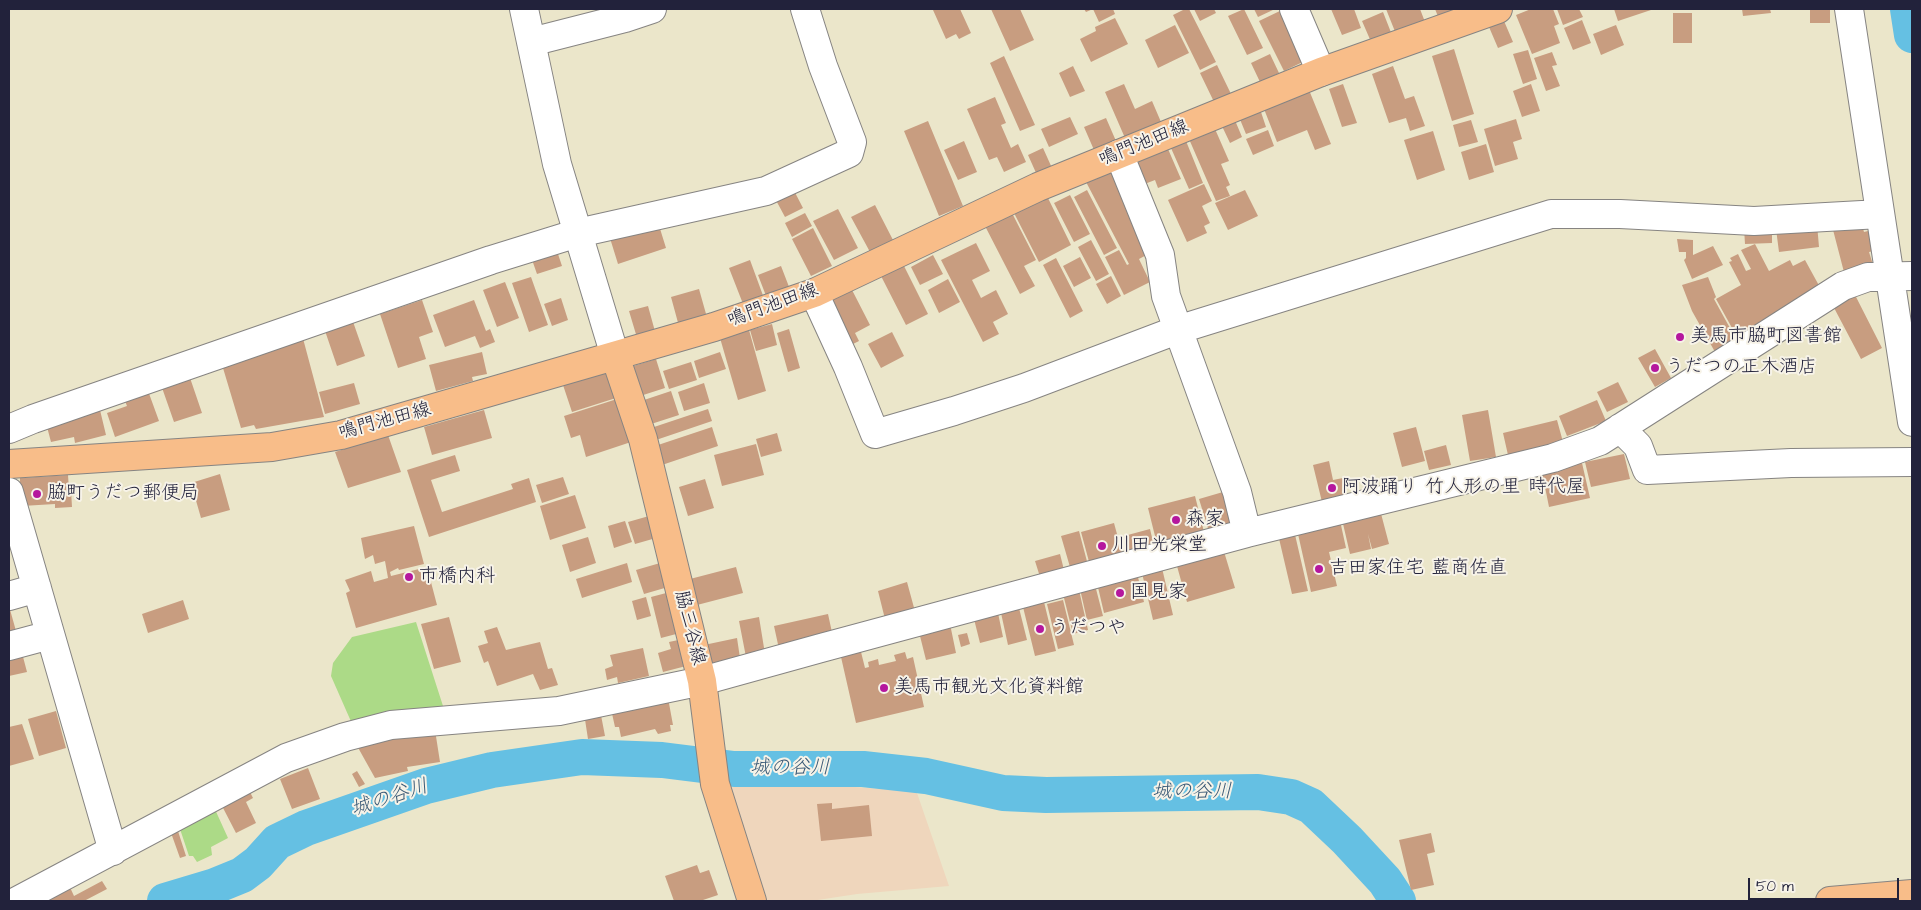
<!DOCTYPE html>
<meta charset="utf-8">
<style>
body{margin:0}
#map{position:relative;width:1921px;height:910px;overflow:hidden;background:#ebe6ca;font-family:"Architects Daughter",sans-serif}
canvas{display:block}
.frame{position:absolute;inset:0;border:10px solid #22223b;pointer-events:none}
.scale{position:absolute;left:1748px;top:878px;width:151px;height:22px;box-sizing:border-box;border:2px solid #22223b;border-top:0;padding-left:6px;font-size:15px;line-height:18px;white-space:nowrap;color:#22223b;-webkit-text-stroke:4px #f7f3e8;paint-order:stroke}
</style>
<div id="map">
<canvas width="1921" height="910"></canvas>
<div class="frame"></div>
<div class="scale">50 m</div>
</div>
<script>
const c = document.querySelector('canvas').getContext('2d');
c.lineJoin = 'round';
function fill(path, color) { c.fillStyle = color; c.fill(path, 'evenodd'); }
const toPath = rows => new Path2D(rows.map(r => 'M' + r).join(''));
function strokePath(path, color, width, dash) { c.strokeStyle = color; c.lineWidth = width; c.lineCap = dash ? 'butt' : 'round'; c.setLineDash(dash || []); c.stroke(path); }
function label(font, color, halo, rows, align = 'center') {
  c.font = font + ' "Architects Daughter","Klee One",sans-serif'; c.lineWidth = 4; c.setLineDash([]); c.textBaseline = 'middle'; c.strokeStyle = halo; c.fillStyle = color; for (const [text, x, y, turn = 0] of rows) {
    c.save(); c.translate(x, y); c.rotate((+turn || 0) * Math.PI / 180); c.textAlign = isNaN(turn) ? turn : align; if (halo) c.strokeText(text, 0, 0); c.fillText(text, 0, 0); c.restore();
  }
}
fill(toPath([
 [771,784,810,784,914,791,917,793,949,886,857,894,811,901,763,901,722,787]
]), '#efd6bc');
fill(toPath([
 [416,622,443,706,435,710,353,726,331,676,333,663,352,637],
 [213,805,228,838,211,847,212,855,197,862,193,856,189,856,178,823]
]), '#acda87');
strokePath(toPath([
 [1908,9,1912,35],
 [165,901,215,886,242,875,258,863,277,842,306,828,426,786,492,770,582,757,662,760,734,769,863,769,926,776,1003,793,1046,795,1258,792,1291,797,1311,806,1347,840,1385,881,1398,901]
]), '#65c0e3', 36);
fill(toPath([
 [935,9,960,9,971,33,959,39,956,34,946,39,933,10],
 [991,9,1020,9,1034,40,1010,51],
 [1084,9,1113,9,1115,14,1099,22,1093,9,1086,12],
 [1185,9,1189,9,1216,62,1200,70,1173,15],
 [1194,9,1214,9,1216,13,1200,21],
 [1244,9,1263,48,1247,55,1228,16],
 [1254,9,1275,9,1258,17],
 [1284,9,1311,58,1284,71,1259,21],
 [1331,9,1354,9,1361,28,1342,35],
 [1386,9,1420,9,1425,22,1396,34],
 [1435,9,1465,9,1439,19],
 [1531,9,1553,9,1559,24,1554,26,1560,43,1532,54,1516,15],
 [1557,9,1579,9,1583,17,1563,25],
 [1614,9,1654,9,1618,21],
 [1742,9,1770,9,1771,13,1743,16],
 [1810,9,1830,9,1830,23,1810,23],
 [1383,12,1392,35,1372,44,1362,21],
 [1673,13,1692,13,1692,43,1673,43],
 [1115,18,1128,44,1091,62,1080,39,1096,31,1095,27],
 [1582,20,1591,43,1573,50,1564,28],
 [1504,21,1513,42,1498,48,1489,27],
 [1175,25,1189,53,1158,68,1145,40],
 [1616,25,1624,45,1601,55,1593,34],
 [1454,49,1474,114,1452,121,1432,56],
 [1528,50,1537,79,1523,84,1513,54],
 [1552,52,1557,65,1552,66,1560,86,1546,91,1534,58],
 [1270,54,1279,73,1260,82,1251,63],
 [1004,56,1035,125,1020,131,990,63],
 [1217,65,1232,96,1215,104,1200,73],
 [1073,66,1085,91,1070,97,1059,73],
 [1393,66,1405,99,1414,96,1425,126,1410,131,1406,118,1389,123,1372,74],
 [1124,84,1135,109,1152,101,1161,122,1125,138,1105,92],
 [1343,84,1357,123,1342,127,1329,89],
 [1531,84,1540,111,1522,117,1513,91],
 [1309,90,1331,144,1315,150,1307,130,1277,142,1264,109],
 [995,97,1006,123,1001,125,1011,148,1018,144,1026,162,1004,172,997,157,989,160,967,109],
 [1260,109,1266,127,1246,134,1239,117],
 [1070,117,1078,134,1049,147,1041,129],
 [1106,118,1116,141,1094,150,1084,127],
 [1234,118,1242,137,1230,143,1221,124],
 [1516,119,1522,139,1513,142,1518,159,1495,166,1484,129],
 [1471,120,1478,142,1459,147,1453,125],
 [928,121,963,206,939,216,904,131],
 [1215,129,1229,161,1221,164,1230,185,1226,187,1230,196,1216,201,1189,139],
 [1268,130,1274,146,1253,155,1246,139],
 [1433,131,1445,170,1417,180,1404,140],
 [964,141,977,172,958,180,944,150],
 [1186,141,1203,183,1189,189,1171,148],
 [1486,144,1494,172,1469,180,1461,152],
 [1043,148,1052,168,1037,175,1028,155],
 [1168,149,1181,179,1158,188,1155,180,1142,185,1133,164],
 [1115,165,1152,252,1139,259,1150,282,1124,295,1105,257,1119,250,1127,265,1129,264,1085,180],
 [789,181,803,208,785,217,771,191],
 [1204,184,1212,201,1202,206,1210,223,1204,226,1207,233,1187,242,1168,200],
 [1087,190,1117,248,1104,255,1074,197],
 [1245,190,1258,216,1228,230,1215,203],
 [1046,194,1071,245,1039,262,1013,211],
 [1070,195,1090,234,1074,242,1054,203],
 [875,205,893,240,870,252,851,217],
 [838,209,858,248,834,260,813,221],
 [805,213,812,226,792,237,785,223],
 [1012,213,1036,260,1024,266,1035,286,1020,294,985,226],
 [1860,218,1864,232,1868,231,1874,251,1869,252,1874,268,1845,276,1832,226],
 [657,219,666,248,618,264,609,235],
 [1817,224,1819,247,1779,252,1776,229],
 [1772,227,1772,243,1745,244,1744,228],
 [813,228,832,266,811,276,792,239],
 [1677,239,1693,240,1693,255,1713,246,1723,265,1692,279,1684,260,1686,258,1686,252,1679,252],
 [1091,240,1109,274,1096,281,1078,247],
 [976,243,990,271,972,280,981,298,996,290,1008,314,993,322,999,334,983,342,941,260],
 [1755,244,1769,271,1790,260,1793,266,1805,260,1822,291,1737,337,1716,299,1741,285,1729,262,1732,261,1730,258,1738,254,1746,271,1751,269,1741,250],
 [555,245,562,266,537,274,530,254],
 [933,255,943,274,920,285,911,267],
 [1080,257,1091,278,1074,287,1063,266],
 [1056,258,1083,311,1070,318,1043,265],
 [750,260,765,301,745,309,729,268],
 [903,264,928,314,906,325,881,276],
 [781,266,791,292,768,301,758,275],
 [1111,276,1121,296,1107,304,1096,284],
 [531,277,548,325,529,332,512,283],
 [1708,277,1716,297,1714,299,1736,339,1715,352,1692,311,1682,285],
 [948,279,960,302,939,313,928,290],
 [505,282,519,318,497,327,483,290],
 [851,288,870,325,855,333,859,341,847,347,824,302],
 [699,289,708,321,680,330,671,297],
 [1854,293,1882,348,1861,359,1832,304],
 [561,298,568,320,552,326,544,304],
 [422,300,433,332,419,337,426,359,398,368,380,314],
 [474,300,486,331,490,329,495,342,480,348,475,336,445,347,433,315],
 [648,306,656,335,638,341,629,311],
 [351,316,365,356,337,366,323,325],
 [772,324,777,345,756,351,750,330],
 [789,329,800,368,788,372,777,333],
 [749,330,766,391,738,400,720,338],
 [301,331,324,417,256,429,254,425,241,428,220,358],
 [892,332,904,356,881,368,868,344],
 [1655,349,1671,378,1655,387,1638,358],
 [482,352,487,374,472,377,473,381,436,391,429,365],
 [720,352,726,369,699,378,694,361],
 [656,359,665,388,637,397,627,368],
 [691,362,697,380,669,389,663,371],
 [606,368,616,398,572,412,562,382],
 [188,372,202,413,174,422,160,382],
 [1618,382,1628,402,1607,412,1597,392],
 [354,383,360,404,325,414,319,392],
 [704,383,710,403,684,411,678,392],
 [147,388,159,421,115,437,107,413,127,406,123,396],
 [671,391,679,415,648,425,641,401],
 [617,399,631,442,586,457,580,435,571,438,564,416],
 [1597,400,1606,421,1567,436,1559,416],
 [708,409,712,421,656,440,651,428],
 [100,410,106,435,75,443,74,437,51,442,46,423],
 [484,410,492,438,432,455,424,427],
 [1488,410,1496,457,1470,461,1462,415],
 [1557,420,1563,442,1508,455,1503,433],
 [712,427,718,446,662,465,655,446],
 [1416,427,1425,461,1402,467,1393,433],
 [777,433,782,451,761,457,756,439],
 [388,435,401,472,348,488,335,452],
 [756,444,764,475,722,486,714,455],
 [1446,445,1451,465,1429,470,1424,451],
 [1624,454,1630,479,1591,487,1585,462],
 [455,455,460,471,431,480,442,512,513,489,511,484,529,478,536,502,429,537,407,470],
 [1329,461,1333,480,1343,478,1347,496,1322,502,1313,465],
 [1582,463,1590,498,1549,507,1542,472],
 [220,474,230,510,201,518,191,483],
 [68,475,69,490,71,490,72,507,55,508,55,504,22,506,14,484,20,484,20,478],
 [563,477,569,494,542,503,536,485],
 [705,479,714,508,688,516,679,487],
 [1223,492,1234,527,1210,535,1199,499],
 [575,495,586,528,550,540,540,506],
 [1195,496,1204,532,1157,544,1148,508],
 [1379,506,1389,544,1372,549,1368,534,1371,549,1350,554,1341,515],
 [649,516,656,538,635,544,628,522],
 [1339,516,1346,548,1329,552,1337,586,1311,592,1296,525],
 [625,521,632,542,614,548,608,526],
 [1114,523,1124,560,1091,569,1081,532],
 [414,526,424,564,399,570,398,568,390,572,391,576,427,567,437,605,356,628,346,593,350,591,345,580,371,571,374,582,388,578,385,561,375,564,373,555,365,559,361,538],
 [1293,526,1308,591,1292,594,1277,530],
 [1150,529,1155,550,1129,557,1124,536],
 [1079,531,1089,569,1072,574,1061,536],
 [588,537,596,563,570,572,562,545],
 [1222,545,1235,588,1187,602,1175,559],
 [1060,554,1065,574,1041,580,1035,561],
 [667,561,675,585,644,594,636,570],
 [627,563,632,582,582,598,576,579],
 [736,567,743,593,697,605,690,579],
 [1162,568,1173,615,1153,620,1142,573],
 [1137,573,1144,602,1104,613,1097,583],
 [907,582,916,615,886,623,878,591],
 [1095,585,1103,616,1087,620,1080,589],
 [1079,590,1088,630,1073,634,1063,594],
 [670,592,680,633,661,638,651,597],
 [646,597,651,616,637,620,632,601],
 [183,600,189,619,148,633,142,614],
 [1063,600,1074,645,1058,649,1047,604],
 [1044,602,1056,651,1035,656,1023,607],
 [9,606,16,631,9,633],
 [1019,608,1027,640,1008,645,1001,613],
 [998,613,1003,637,980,643,974,619],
 [828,614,833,637,779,649,774,626],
 [449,617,461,662,434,669,421,624],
 [759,617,765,654,746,657,739,621],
 [950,624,956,653,926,660,919,632],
 [497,627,506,650,540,642,548,669,552,668,558,685,540,690,533,674,497,686,488,661,484,663,478,646,488,643,484,631],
 [967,633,970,644,961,647,958,635],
 [737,638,740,658,708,665,704,645],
 [683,639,690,665,663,672,658,653,671,649,669,642],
 [643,648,649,676,618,683,617,677,607,680,605,669,613,666,610,655],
 [861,652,865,668,869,667,868,662,878,659,879,665,896,661,894,655,905,652,907,659,913,657,924,707,856,723,841,657],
 [22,653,27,672,9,676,9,656],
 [668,698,673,725,670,725,671,731,658,734,655,729,621,737,619,727,615,727,611,709],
 [600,710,605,736,588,739,584,713],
 [56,711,66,748,39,756,28,719],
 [22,724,34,759,9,766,9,727],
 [435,730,440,762,407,767,408,771,375,778,356,744],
 [308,768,320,799,292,809,280,779],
 [357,771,365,784,359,787,352,774],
 [250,792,253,798,246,802,256,823,236,833,221,804],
 [832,803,832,809,869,805,872,836,821,841,817,804],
 [177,828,186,856,180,858,170,830],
 [1431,833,1435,852,1427,854,1434,885,1411,890,1399,840],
 [697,865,700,873,709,870,718,895,700,901,674,901,665,876],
 [102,881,107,889,84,901,34,901,68,883,74,896]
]), '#c89d80');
const minor = toPath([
 [524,9,557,164,615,356],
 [1294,9,1321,72],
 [1849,9,1912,422],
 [531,42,625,18,652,9],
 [1119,154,1160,255,1166,296,1237,492,1247,533],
 [814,293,848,367,875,434,954,411,1024,388,1177,330,1551,214,1620,214,1754,221,1880,214],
 [1620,428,1638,446,1647,470,1791,463,1912,462],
 [9,429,33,419,491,260,578,233,766,191,849,153,852,142,823,66,805,9],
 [9,492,113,851],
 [9,596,37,588],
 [9,646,50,635],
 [17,901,286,758,345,737,391,725,559,711,702,681,821,648,1247,533,1553,458,1600,441,1843,286,1868,277,1912,276]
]);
const major = toPath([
 [615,356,643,439,702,681,715,784,752,901],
 [9,464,272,447,341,435,714,327,814,293,1038,187,1321,72,1498,9],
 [1830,901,1912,894]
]);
strokePath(minor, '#868482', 30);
strokePath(major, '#868482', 30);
strokePath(minor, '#fff', 28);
strokePath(major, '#f8bd89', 28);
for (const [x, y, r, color] of [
 [1680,337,5,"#b5179e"],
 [1655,368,5,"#b5179e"],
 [1332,488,5,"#b5179e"],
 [37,494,5,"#b5179e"],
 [1176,520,5,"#b5179e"],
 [1102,546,5,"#b5179e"],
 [1319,569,5,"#b5179e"],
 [409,577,5,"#b5179e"],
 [1120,593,5,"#b5179e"],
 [1040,629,5,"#b5179e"],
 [884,688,5,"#b5179e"]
]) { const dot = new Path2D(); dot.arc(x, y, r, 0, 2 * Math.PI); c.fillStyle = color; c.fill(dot); strokePath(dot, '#f7f3e8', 2); }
label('19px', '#22223b', '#f7f3e8', [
 ["鳴門池田線",1144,144,-22],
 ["鳴門池田線",773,306,-20],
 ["鳴門池田線",385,422,-15],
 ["脇三谷線",689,628,76]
]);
label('19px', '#22223b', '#f7f3e8', [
 ["美馬市脇町図書館",1690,337],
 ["うだつの正木酒店",1665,368],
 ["阿波踊り 竹人形の里 時代屋",1342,488],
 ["脇町うだつ郵便局",47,494],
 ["森家",1186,520],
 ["川田光栄堂",1112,546],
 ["吉田家住宅 藍商佐直",1329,569],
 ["市橋内科",419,577],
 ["国見家",1130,593],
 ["うだつや",1050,629],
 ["美馬市観光文化資料館",894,688]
], 'left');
label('italic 20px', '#395976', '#f7f3e8', [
 ["城の谷川",790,769],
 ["城の谷川",1192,793],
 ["城の谷川",390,799,-18]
]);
</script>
